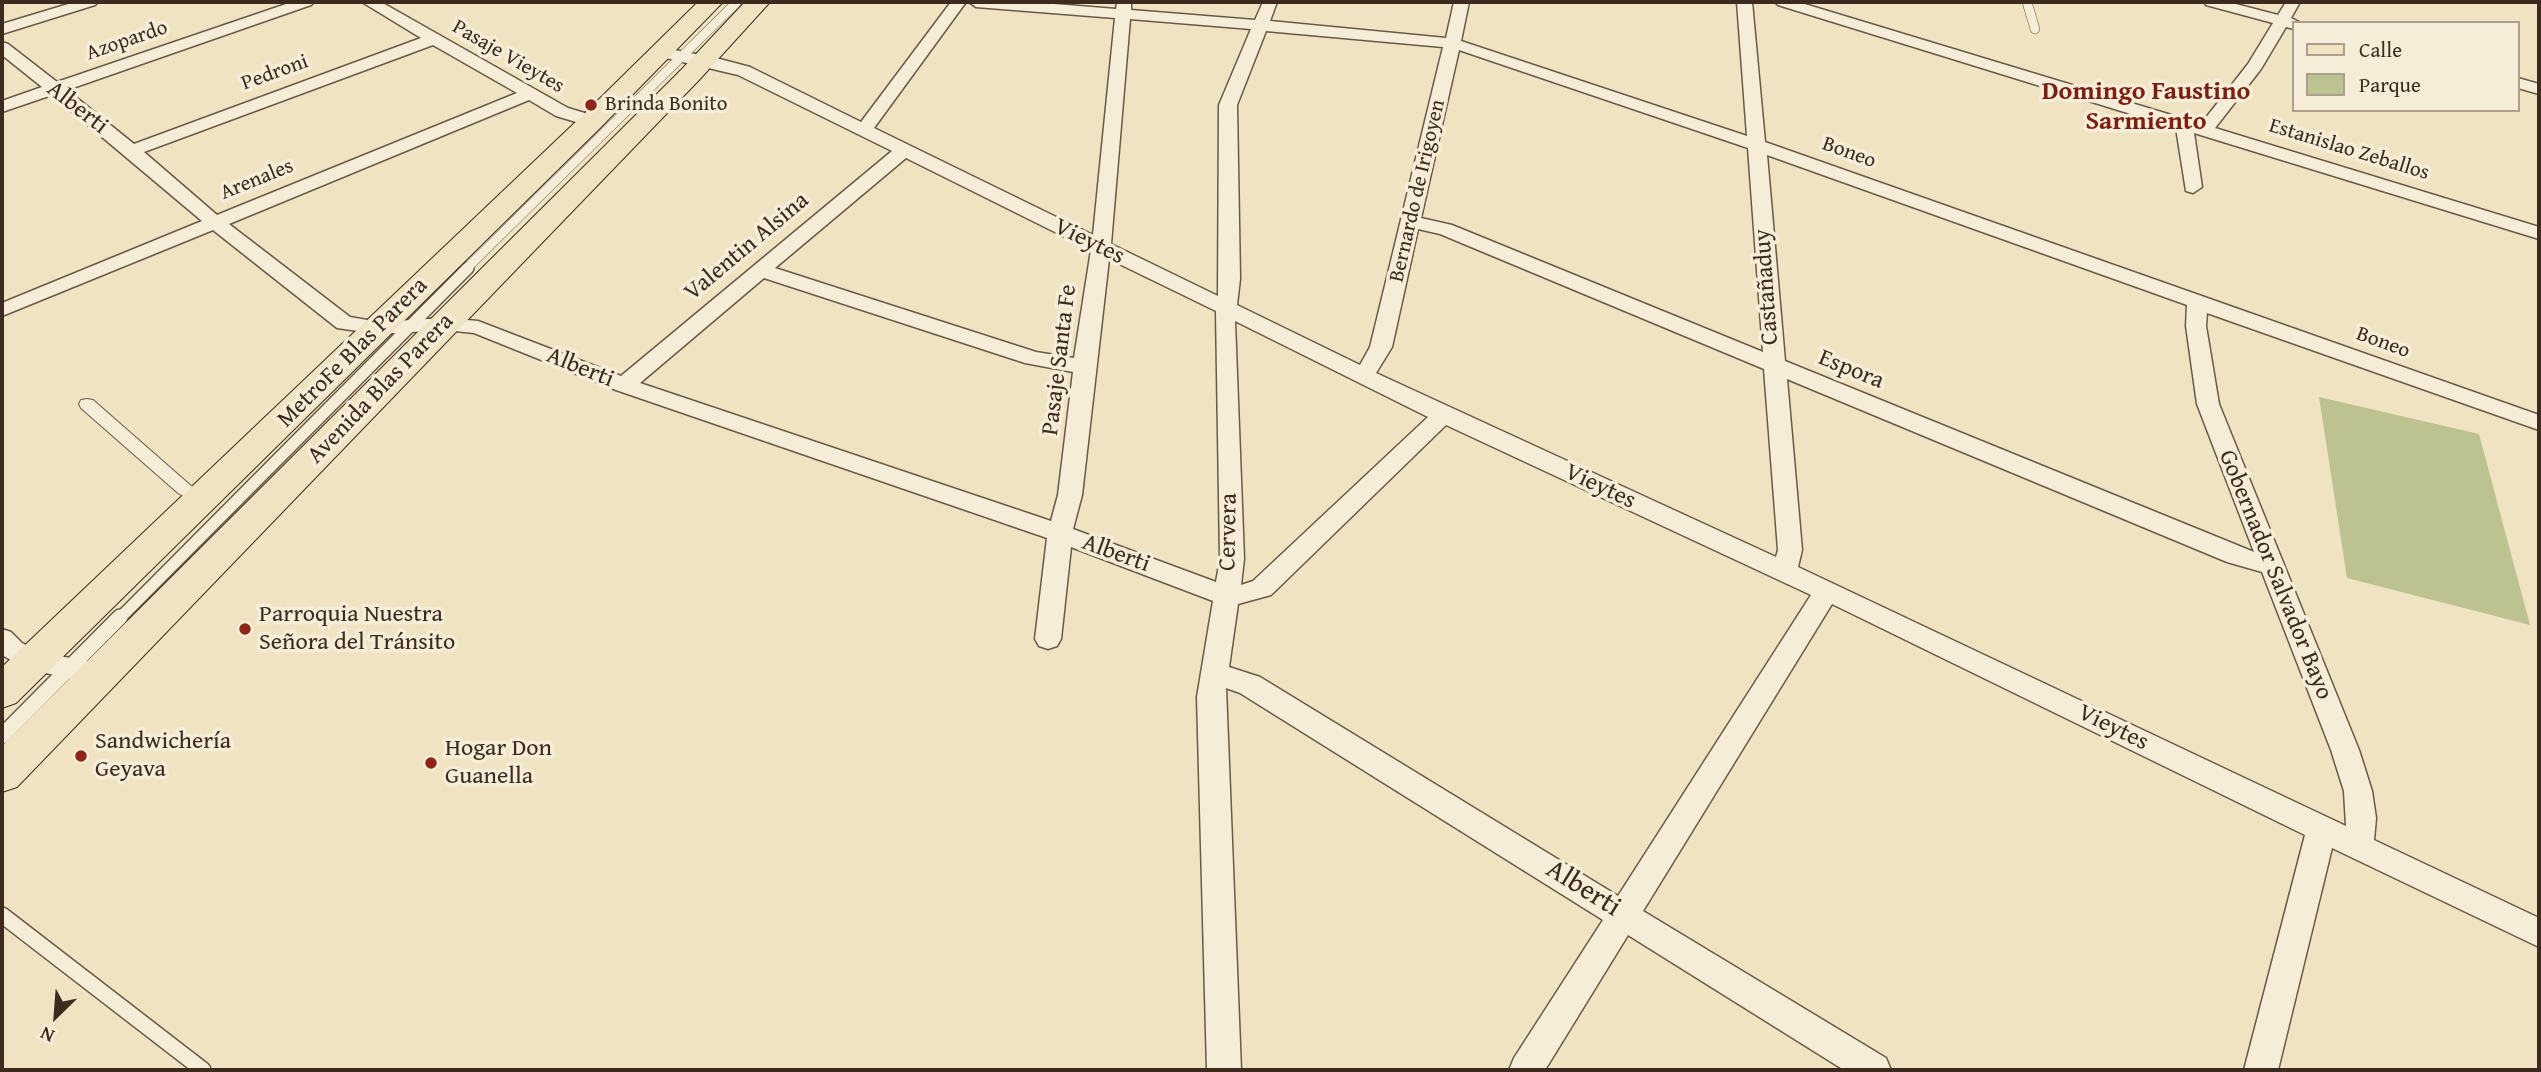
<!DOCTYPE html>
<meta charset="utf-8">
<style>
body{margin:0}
#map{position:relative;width:2541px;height:1072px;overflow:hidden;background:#f0e3c2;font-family:"Gentium Book Plus",serif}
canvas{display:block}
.frame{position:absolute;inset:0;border:4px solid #3e2b20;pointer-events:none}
.legend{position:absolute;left:2292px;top:21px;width:228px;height:91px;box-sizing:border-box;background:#f5edd7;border:2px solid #ac9f8e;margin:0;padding:9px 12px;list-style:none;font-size:21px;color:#3e2b20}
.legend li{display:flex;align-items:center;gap:14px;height:35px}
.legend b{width:35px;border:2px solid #ac9f8e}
.north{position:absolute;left:21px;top:981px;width:70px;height:70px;-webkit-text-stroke:5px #f5edd7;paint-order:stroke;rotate:205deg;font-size:19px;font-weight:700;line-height:28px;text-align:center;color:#3e2b20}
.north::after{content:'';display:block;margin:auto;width:24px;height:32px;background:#3e2b20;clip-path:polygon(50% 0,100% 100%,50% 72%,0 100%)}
</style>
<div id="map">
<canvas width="2541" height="1072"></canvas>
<div class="frame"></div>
<ul class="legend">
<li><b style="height:9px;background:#f0e3c2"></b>Calle</li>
<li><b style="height:19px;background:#bdc390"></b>Parque</li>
</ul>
<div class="north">N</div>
</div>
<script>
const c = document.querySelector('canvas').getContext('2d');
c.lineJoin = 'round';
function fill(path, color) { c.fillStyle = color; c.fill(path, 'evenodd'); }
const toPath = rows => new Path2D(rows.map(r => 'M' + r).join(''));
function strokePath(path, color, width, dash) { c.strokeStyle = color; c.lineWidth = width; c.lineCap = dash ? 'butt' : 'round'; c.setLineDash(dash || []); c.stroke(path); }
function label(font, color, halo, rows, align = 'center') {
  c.font = font + ' "Gentium Book Plus",serif'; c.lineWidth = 7; c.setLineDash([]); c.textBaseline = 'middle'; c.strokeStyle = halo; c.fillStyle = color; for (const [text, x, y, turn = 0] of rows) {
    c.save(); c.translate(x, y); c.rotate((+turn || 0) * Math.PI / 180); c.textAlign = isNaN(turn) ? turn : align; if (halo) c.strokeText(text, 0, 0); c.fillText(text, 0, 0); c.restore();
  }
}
fill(toPath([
 [2319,397,2479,434,2530,625,2347,578]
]), '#bdc390');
const serviceFar2 = toPath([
 [2027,2,2035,29],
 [466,269,737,2]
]);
const serviceFar1 = toPath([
 [119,619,468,268]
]);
const service = toPath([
 [2,736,120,617],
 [2,915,203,1070]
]);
const pedestrian = toPath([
 [87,399,93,400,190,485,208,495,211,499,208,503,196,503,178,493,81,408,79,404,81,400,87,399]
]);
const minor = toPath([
 [75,2,98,2,95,5,2,34,2,24,75,2],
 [292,2,314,2,311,5,67,90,134,144,421,38,362,2,381,2,568,108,598,117,601,121,598,125,586,125,556,116,529,100,229,224,350,317,379,322,445,318,478,321,621,376,892,151,738,75,653,55,651,52,653,49,659,47,716,58,750,67,861,122,951,2,966,2,874,128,1093,235,1115,18,976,7,969,2,1029,2,1116,9,1117,2,1131,2,1131,10,1255,20,1263,2,1277,2,1270,21,1446,38,1454,2,1469,2,1461,41,1747,136,1737,2,1752,2,1765,142,2539,415,2539,430,2207,313,2206,326,2219,404,2359,750,2372,791,2376,818,2374,840,2539,918,2539,947,2332,848,2278,1070,2244,1070,2305,835,1832,604,1643,911,1886,1058,1891,1070,1844,1070,1628,935,1545,1070,1509,1070,1514,1058,1603,920,1240,693,1226,688,1241,1070,1207,1070,1197,697,1213,601,1071,547,1061,639,1057,646,1048,649,1039,646,1035,639,1047,538,616,390,474,333,445,330,379,334,337,328,213,230,2,316,2,303,202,221,52,95,2,112,2,101,42,87,2,55,2,42,8,44,57,82,292,2],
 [1130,19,1251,29,1219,105,1218,296,1111,244,1130,19],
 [1266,31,1443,47,1370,347,1360,365,1237,305,1240,279,1237,105,1266,31],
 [433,45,517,93,217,215,144,152,433,45],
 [1459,50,1748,148,1763,352,1452,225,1421,218,1459,50],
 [1767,155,2187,305,2186,326,2197,404,2254,552,1785,361,1767,155],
 [906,158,1091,250,1074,358,1036,352,775,268,906,158],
 [1418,229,1440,234,1764,369,1778,550,1776,557,1376,373,1392,347,1418,229],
 [1109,259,1216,311,1220,559,1216,582,1073,529,1082,495,1109,259],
 [764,278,1025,363,1073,372,1058,495,1051,521,640,383,764,278],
 [1235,321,1428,417,1253,581,1241,585,1244,559,1235,321],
 [1787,379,2227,562,2262,572,2331,750,2344,791,2346,826,1798,567,1802,550,1787,379],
 [1446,425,1811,595,1618,896,1260,677,1229,667,1238,604,1271,595,1446,425],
 [1775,2,1798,2,2201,124,2248,64,2273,23,2206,5,2204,2,2228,2,2278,15,2286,2,2300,2,2291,18,2301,23,2294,23,2294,29,2286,27,2261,69,2215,128,2539,227,2539,239,2194,133,2202,187,2193,193,2186,191,2176,128,1778,5,1775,2],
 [2518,78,2539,84,2539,94,2518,88,2518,78],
 [2,629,11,632,22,643,40,652,100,664,110,667,113,675,110,683,100,686,25,668,2,655,2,629]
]);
const primary = toPath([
 [698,2,723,2,601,127,16,703,2,708,2,667,583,115,698,2],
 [745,2,770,2,699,80,17,787,2,792,2,746,681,70,745,2]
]);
strokePath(serviceFar2, '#6a5948', 10);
strokePath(serviceFar1, '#6a5948', 14);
strokePath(service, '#6a5948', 18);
strokePath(pedestrian, '#6a5948', 2);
strokePath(minor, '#6a5948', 3);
strokePath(primary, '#3e2b20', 2);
strokePath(serviceFar2, '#f5edd7', 9);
strokePath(serviceFar1, '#f5edd7', 11);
strokePath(service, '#f5edd7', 15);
fill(pedestrian, '#f5edd7');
fill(minor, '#f5edd7');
fill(primary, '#f0e3c2');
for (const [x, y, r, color] of [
 [591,105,7,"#8f2418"],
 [245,629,7,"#8f2418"],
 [81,756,7,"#8f2418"],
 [431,763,7,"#8f2418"]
]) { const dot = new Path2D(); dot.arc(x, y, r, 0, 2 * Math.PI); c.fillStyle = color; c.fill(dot); strokePath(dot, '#f5edd7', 2.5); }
label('21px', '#3e2b20', '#f5edd7', [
 ["Azopardo",127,41,-19],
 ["Pasaje Vieytes",508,57,30],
 ["Pedroni",275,73,-20],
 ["Estanislao Zeballos",2349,150,17],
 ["Boneo",1849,153,20],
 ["Arenales",257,180,-22],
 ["Bernardo de Irigoyen",1418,191,-77],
 ["Boneo",2383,343,20]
]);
label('21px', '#3e2b20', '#f5edd7', [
 ["Brinda Bonito",605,105]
], 'left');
label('24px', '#3e2b20', '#f5edd7', [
 ["Alberti",77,108,38],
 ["Vieytes",1089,242,26],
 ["Valentin Alsina",747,247,-40],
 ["Castañaduy",1767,287,-94],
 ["MetroFe Blas Parera",353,353,-45],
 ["Pasaje Santa Fe",1060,360,-83],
 ["Alberti",580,368,22],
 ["Espora",1851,370,22],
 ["Avenida Blas Parera",381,389,-46],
 ["Vieytes",1600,487,25],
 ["Cervera",1229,532,-89],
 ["Alberti",1116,554,20],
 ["Gobernador Salvador Bayo",2275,575,68],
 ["Vieytes",2113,728,26]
]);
label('24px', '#3e2b20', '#f5edd7', [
 ["Parroquia Nuestra",259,615],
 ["Señora del Tránsito",259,643],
 ["Sandwichería",95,742],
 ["Geyava",95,770],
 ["Hogar Don",445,749],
 ["Guanella",445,777]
], 'left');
label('bold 26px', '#7a1f14', '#f5edd7', [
 ["Domingo Faustino",2146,92],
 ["Sarmiento",2146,122]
]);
label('28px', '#3e2b20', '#f5edd7', [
 ["Alberti",1583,889,32]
]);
</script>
